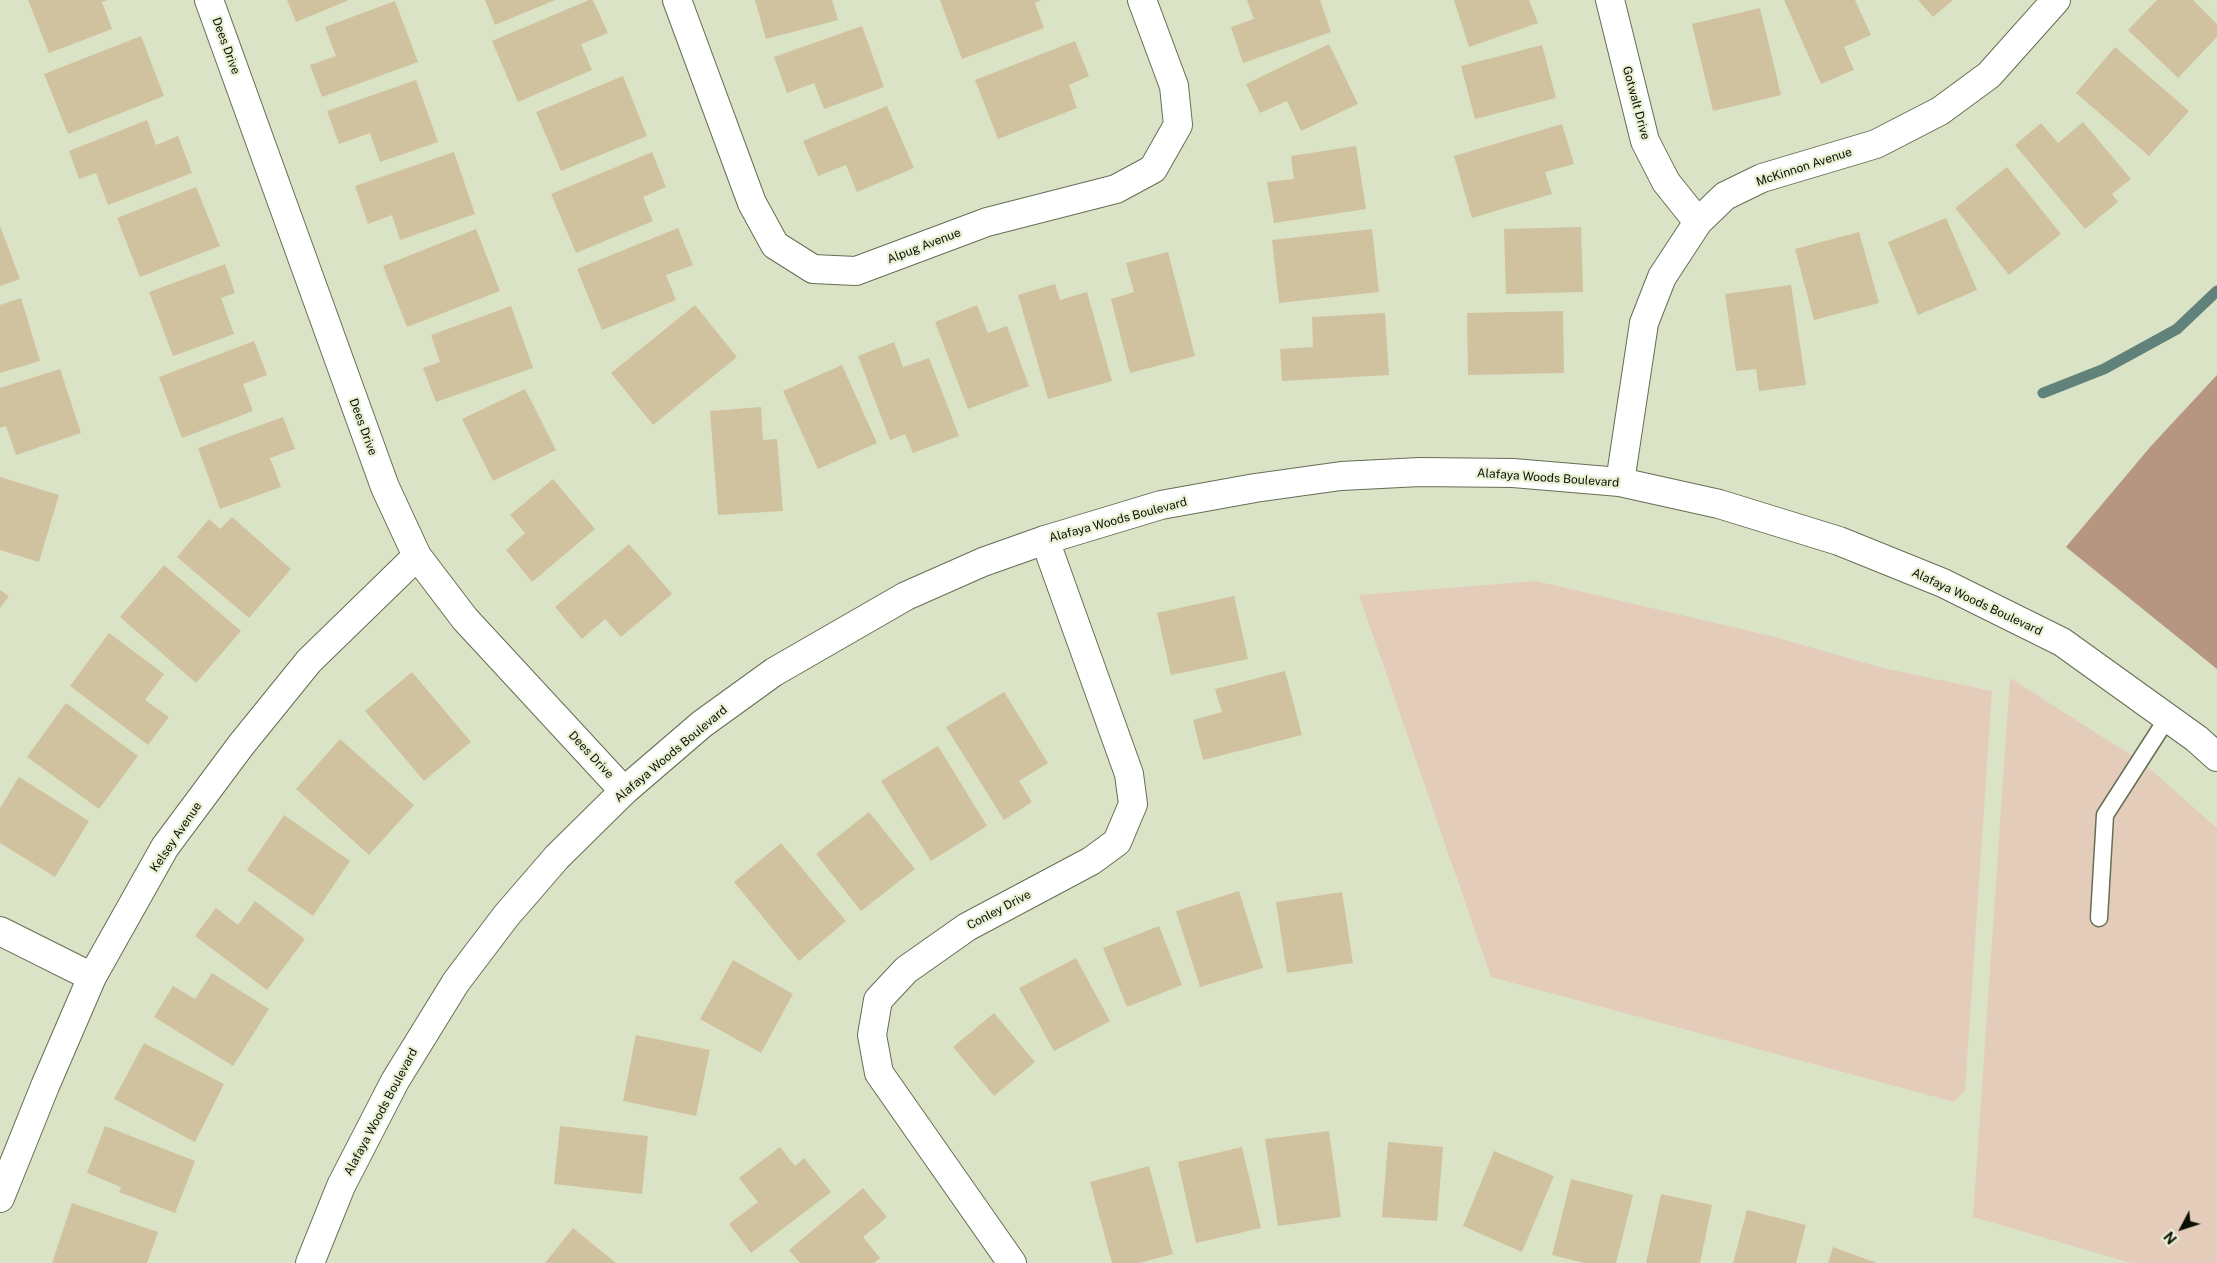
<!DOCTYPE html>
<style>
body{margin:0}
#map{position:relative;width:2217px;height:1263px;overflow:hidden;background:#dbe3c6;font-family:"Public Sans",sans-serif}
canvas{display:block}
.north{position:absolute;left:2157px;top:1203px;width:50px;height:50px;-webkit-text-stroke:4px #e8f1d3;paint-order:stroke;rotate:230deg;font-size:14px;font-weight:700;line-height:20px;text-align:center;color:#0b0e05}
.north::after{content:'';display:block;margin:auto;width:18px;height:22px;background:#0b0e05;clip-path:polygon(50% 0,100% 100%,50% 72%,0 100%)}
</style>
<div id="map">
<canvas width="2217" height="1263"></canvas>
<div class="north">N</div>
</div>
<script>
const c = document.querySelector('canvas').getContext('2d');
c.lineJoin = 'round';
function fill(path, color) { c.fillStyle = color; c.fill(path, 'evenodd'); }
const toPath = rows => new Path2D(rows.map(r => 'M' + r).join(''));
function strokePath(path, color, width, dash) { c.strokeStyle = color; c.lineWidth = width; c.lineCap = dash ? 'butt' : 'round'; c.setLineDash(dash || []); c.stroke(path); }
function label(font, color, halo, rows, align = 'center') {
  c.font = font + ' "Public Sans",sans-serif'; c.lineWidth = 4.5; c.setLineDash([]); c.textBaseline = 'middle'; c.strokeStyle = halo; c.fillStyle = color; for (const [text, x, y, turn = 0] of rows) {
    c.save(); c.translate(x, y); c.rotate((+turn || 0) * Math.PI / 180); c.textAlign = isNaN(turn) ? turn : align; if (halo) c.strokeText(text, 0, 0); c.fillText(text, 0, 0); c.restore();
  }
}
fill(toPath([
 [1536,581,1771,636,1883,668,1992,691,1965,1090,1954,1102,1491,977,1359,595],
 [2010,678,2142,762,2217,828,2217,1263,2131,1263,1973,1217]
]), '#e4ccbb');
fill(toPath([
 [2217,375,2217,669,2066,547,2151,446]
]), '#b69680');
strokePath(toPath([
 [2043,393,2104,369,2177,329,2217,291]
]), '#60827a', 11);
fill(toPath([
 [28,0,108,0,102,2,112,29,49,53],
 [287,0,349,0,296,22],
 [485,0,555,0,495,25],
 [589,0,593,0,608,33,581,44,592,70,518,102,492,41],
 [755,0,832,0,838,20,766,39],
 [940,0,1042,0,1035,3,1044,28,962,59],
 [1247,0,1320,0,1331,32,1243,63,1231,27,1254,19],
 [1454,0,1529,0,1538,23,1469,47],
 [1784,0,1855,0,1871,35,1844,47,1854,70,1821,84],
 [1918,0,1953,0,1933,17],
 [2157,0,2193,0,2217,24,2217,37,2178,78,2128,30],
 [395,1,418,62,322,97,310,65,336,56,325,27],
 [1760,8,1781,95,1713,111,1692,24],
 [862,26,884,87,824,109,814,83,787,93,774,57],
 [141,36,164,96,68,134,44,74],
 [1075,41,1089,76,1069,85,1077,108,998,139,975,80],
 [1329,44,1358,104,1301,131,1287,101,1260,113,1246,84],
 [1542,45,1556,98,1475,119,1461,66],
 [2115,47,2189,111,2149,156,2076,93],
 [623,76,647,136,561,171,536,112],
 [416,80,438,142,380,162,370,133,339,144,327,111],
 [887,106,914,168,857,192,846,165,818,176,803,141],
 [147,120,156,145,178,136,192,173,108,205,96,173,79,179,69,151],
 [2083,122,2131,179,2112,194,2118,202,2085,229,2015,145,2041,123,2058,143],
 [1562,124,1574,164,1545,172,1552,194,1472,218,1454,156],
 [1356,146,1366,209,1274,223,1267,182,1294,179,1291,156],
 [454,152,475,214,400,240,392,215,368,224,355,186],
 [652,152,666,187,643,197,653,221,576,253,551,194],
 [2007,167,2061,234,2009,275,1955,208],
 [196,187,220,246,140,277,117,218],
 [1946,218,1977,290,1918,315,1888,242],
 [0,226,20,279,0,286],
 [1581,227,1583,292,1506,294,1504,229],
 [678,228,693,265,666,275,676,300,602,330,577,269],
 [476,229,500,291,407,327,383,266],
 [1372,229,1379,292,1279,303,1272,240],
 [1859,232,1879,303,1814,320,1795,249],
 [1168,252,1195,356,1130,373,1111,299,1134,292,1126,263],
 [225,264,235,293,221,298,234,334,173,356,149,292],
 [1055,284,1060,300,1087,292,1112,381,1048,399,1018,295],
 [1791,285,1806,385,1759,391,1756,369,1736,371,1725,294],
 [21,298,40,361,0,373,0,305],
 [695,305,737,357,653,425,611,373],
 [977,305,988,333,1007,326,1029,386,968,409,935,322],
 [511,306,533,368,436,402,423,368,440,362,431,335],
 [1563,311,1564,373,1468,375,1467,313],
 [1385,313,1389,375,1282,381,1280,349,1313,347,1312,317],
 [254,341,267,375,243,384,253,411,182,438,159,377],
 [894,342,903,367,929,358,959,436,913,453,905,434,890,440,858,356],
 [842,365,877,443,818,469,783,391],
 [60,369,81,433,16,455,6,426,0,428,0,388],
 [525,389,556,450,493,481,462,419],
 [761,407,763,440,777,439,783,511,718,515,710,411],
 [283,417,295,449,270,458,281,487,220,509,198,448],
 [0,477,59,495,39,562,0,550],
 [553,479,595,529,532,582,506,550,525,533,510,515],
 [232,517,291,569,249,618,177,557,209,519,220,529],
 [629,544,672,594,621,637,605,619,582,639,555,607],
 [164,565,241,631,196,683,120,617],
 [0,590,9,596,0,608],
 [1234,596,1248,659,1171,675,1157,613],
 [109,633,164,674,145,700,169,717,148,745,70,686],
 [1285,671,1302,735,1203,760,1193,720,1222,712,1215,689],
 [412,672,471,742,424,781,365,711],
 [1004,692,1048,763,1019,781,1032,802,1004,820,946,727],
 [66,703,138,756,99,809,27,757],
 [340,739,414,805,369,855,296,789],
 [938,746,987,826,931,861,881,781],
 [19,777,89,821,55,877,0,843,0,808],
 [869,812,915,869,861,911,816,854],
 [284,815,350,861,313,916,247,870],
 [781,843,846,921,799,961,734,882],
 [1239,891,1263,968,1200,987,1176,911],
 [1342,892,1353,963,1287,973,1276,902],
 [255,901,305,939,267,990,195,936,216,908,238,925],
 [1159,926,1182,985,1127,1007,1103,948],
 [1076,958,1110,1021,1054,1051,1019,988],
 [733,960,793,994,761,1053,700,1019],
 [212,973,269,1009,233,1066,154,1017,173,986,195,999],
 [994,1013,1035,1062,994,1096,953,1047],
 [636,1035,710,1050,696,1116,623,1101],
 [144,1043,224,1084,195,1142,114,1099],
 [105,1126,195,1161,175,1213,119,1192,121,1187,87,1173],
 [560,1126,648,1136,642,1194,554,1184],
 [1329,1131,1341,1217,1278,1226,1265,1139],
 [1388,1142,1443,1147,1437,1221,1382,1217],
 [780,1147,795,1166,804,1158,831,1192,751,1253,729,1224,758,1202,739,1178],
 [1242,1147,1261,1228,1196,1243,1178,1162],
 [1494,1151,1554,1176,1522,1252,1463,1226],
 [1149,1166,1173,1254,1139,1263,1112,1263,1090,1182],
 [1571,1179,1633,1195,1616,1263,1584,1263,1552,1255],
 [863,1188,887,1217,863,1237,880,1258,874,1263,800,1263,789,1250],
 [1661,1194,1712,1205,1700,1263,1646,1263],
 [72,1203,158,1232,147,1263,52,1263],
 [1747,1210,1806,1225,1796,1263,1733,1263],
 [573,1228,616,1263,545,1263],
 [1833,1247,1877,1263,1828,1263]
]), '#d0c29e');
const service = toPath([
 [2099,918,2105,815,2168,717]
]);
const minor = toPath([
 [209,0,385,487,417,556,465,619,624,791],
 [677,0,752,203,775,245,813,269,856,271,987,222,1116,189,1153,169,1178,125,1174,86,1142,0],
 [1610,0,1645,141,1666,182,1698,222],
 [1620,482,1644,323,1662,277,1698,222,1725,196,1762,178,1876,144,1940,111,1989,75,2056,0],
 [0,931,92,977],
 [0,1198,45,1086,92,977,165,847,241,745,309,661,417,556],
 [1012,1263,879,1073,872,1035,878,1000,906,970,967,927,1091,861,1117,842,1133,804,1129,774,1045,540]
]);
const tertiary = toPath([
 [310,1263,341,1186,395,1081,456,982,506,916,557,857,624,791,702,724,774,672,906,596,983,562,1045,540,1161,505,1255,488,1341,476,1420,472,1513,473,1620,482,1719,504,1839,541,1943,583,2062,642,2197,739,2217,757]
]);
strokePath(service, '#666e54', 19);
strokePath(minor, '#666e54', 30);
strokePath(tertiary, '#666e54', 30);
strokePath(service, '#fff', 16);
strokePath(minor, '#fff', 28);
strokePath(tertiary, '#fff', 28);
label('12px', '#0b0e05', '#e8f1d3', [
 ["Dees Drive",226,46,70],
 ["Gotwalt Drive",1636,103,75],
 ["McKinnon Avenue",1804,167,-18],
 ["Alpug Avenue",924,246,-21],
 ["Dees Drive",363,427,70],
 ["Alafaya Woods Boulevard",1548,478,4],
 ["Alafaya Woods Boulevard",1118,520,-15],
 ["Alafaya Woods Boulevard",1977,602,25],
 ["Alafaya Woods Boulevard",671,754,-40],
 ["Dees Drive",591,755,47],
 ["Kelsey Avenue",176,837,-56],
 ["Conley Drive",999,910,-28],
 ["Alafaya Woods Boulevard",381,1112,-62]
]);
</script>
